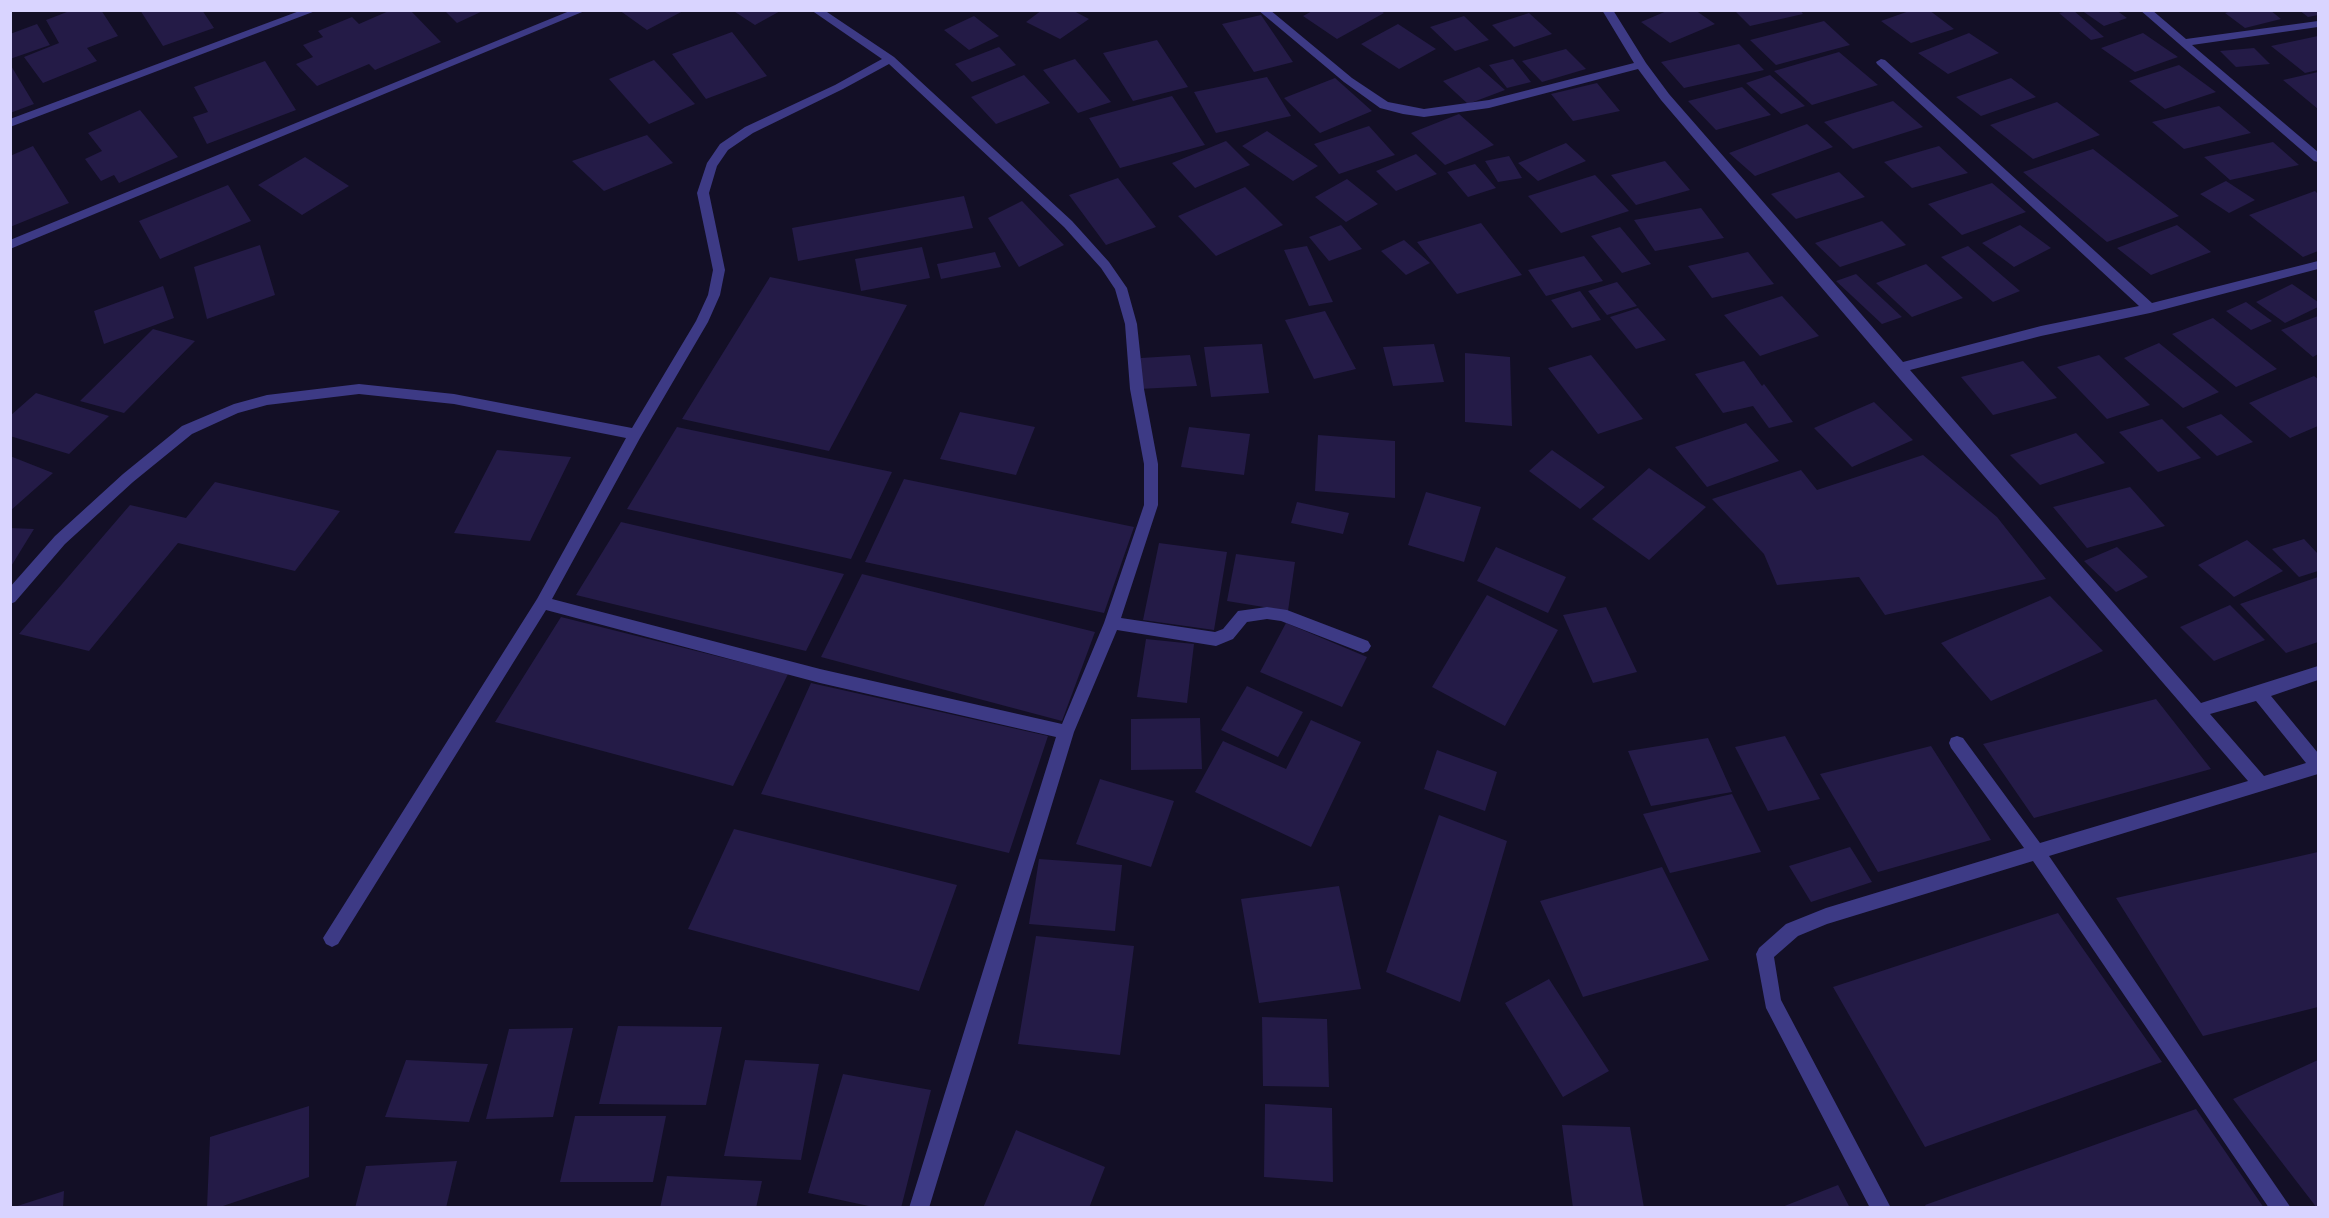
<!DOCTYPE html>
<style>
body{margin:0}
#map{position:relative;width:2329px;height:1218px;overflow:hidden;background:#130f26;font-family:"Titillium Web",sans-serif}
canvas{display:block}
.frame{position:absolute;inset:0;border:12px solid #d9d4ff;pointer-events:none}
</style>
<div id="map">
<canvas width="2329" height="1218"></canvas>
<div class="frame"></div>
</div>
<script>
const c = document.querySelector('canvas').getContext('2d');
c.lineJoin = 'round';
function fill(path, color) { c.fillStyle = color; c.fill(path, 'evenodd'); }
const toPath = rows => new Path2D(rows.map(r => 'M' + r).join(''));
fill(toPath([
 [72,10,101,10,118,36,87,48,97,61,43,83,24,57,59,43,46,20],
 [140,10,202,10,214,28,163,46],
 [391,10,410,10,441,42,375,70,369,64,317,86,296,64,313,57,303,45,323,37,318,31,352,17,359,24],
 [444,10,485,10,457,23],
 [619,10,685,10,647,30],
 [732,10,782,10,755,25],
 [1042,10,1072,10,1089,19,1060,39,1026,22],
 [1314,10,1380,10,1384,13,1337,39,1303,16],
 [1669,10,1695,10,1715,24,1670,43,1641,22],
 [1734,10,1800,10,1803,14,1750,26],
 [1912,10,1929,10,1954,29,1911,43,1881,21],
 [2073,10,2104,37,2091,40,2059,13],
 [2081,10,2116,10,2127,18,2104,26],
 [2235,10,2270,10,2281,19,2245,28,2225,13],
 [2299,10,2318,10,2318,15,2308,17],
 [1529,13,1552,34,1514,47,1492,25],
 [1261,15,1293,62,1254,72,1222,24],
 [974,16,999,36,969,50,944,30],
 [1464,16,1489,40,1455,51,1430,27],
 [1824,21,1850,45,1776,65,1750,40],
 [37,24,50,45,10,59,10,34],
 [1398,24,1436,49,1399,69,1361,44],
 [732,32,767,76,706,99,672,54],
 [1969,33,1999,53,1948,74,1918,53],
 [2143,33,2178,57,2135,72,2101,48],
 [2318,36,2318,70,2305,73,2271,46],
 [1157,40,1188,87,1133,101,1103,53],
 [1739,44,1764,70,1684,88,1661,62],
 [999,47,1016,65,972,82,955,64],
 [2254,48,2270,64,2236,67,2220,51],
 [1566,49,1586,69,1542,82,1522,61],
 [1839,52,1878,85,1812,105,1774,71],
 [1075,59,1111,102,1078,113,1043,70],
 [1513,59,1531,82,1507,88,1489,65],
 [654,60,695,104,649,124,609,79],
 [265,61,296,110,207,144,193,117,208,112,194,87],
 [10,64,34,104,10,113],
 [2179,65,2216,92,2165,109,2129,81],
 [1479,67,1505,90,1468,104,1443,81],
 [2318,72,2318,109,2283,80],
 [1024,75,1050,103,996,124,971,97],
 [1770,75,1805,106,1781,114,1746,83],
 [1267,77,1291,116,1216,133,1194,92],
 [1335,78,1372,111,1320,133,1284,98],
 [2011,78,2036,97,1981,116,1956,97],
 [1597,83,1620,111,1573,121,1551,94],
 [1742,87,1771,115,1716,130,1688,101],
 [1172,96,1205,145,1120,168,1089,118],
 [1893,101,1923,127,1853,149,1824,122],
 [2057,102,2100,135,2033,159,1990,125],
 [2219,106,2251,133,2184,149,2152,122],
 [140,110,178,157,119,183,114,175,101,181,85,159,102,151,88,133],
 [1459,114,1494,145,1445,165,1411,133],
 [1807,124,1833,147,1755,176,1729,153],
 [1369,126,1395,155,1339,174,1314,144],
 [1267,131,1318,166,1293,181,1242,146],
 [647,135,673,163,604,191,572,161],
 [1226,141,1250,165,1195,188,1172,163],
 [2273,142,2299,165,2230,180,2204,157],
 [1566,143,1586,161,1538,181,1518,163],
 [33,146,69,203,10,227,10,156],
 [1939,146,1968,173,1912,188,1884,162],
 [2093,149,2179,216,2107,242,2023,172],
 [1416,154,1437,174,1396,191,1376,171],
 [1509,156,1522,178,1498,182,1485,161],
 [305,157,349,186,302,215,258,185],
 [1665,161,1690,190,1636,205,1611,175],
 [1475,164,1496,188,1468,197,1447,172],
 [1839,172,1865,197,1796,219,1771,194],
 [1595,175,1629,211,1561,233,1528,196],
 [1118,178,1156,227,1106,245,1069,195],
 [1347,179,1378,204,1346,222,1315,197],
 [2226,181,2255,200,2229,213,2200,194],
 [1992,183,2026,212,1962,235,1928,204],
 [228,185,251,221,160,259,139,221],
 [1245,187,1283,225,1216,256,1178,216],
 [2315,191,2318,194,2318,251,2303,257,2249,215],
 [964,196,973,228,798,261,792,228],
 [1022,201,1064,245,1019,267,988,218],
 [1701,208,1724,238,1655,251,1634,220],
 [1882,221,1906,245,1840,267,1815,243],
 [1481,223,1522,275,1457,294,1417,242],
 [1341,225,1362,249,1329,261,1309,237],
 [2020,225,2051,248,2014,267,1982,243],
 [2177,225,2211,252,2151,275,2117,248],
 [1620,227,1651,264,1622,273,1591,236],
 [1404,240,1430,263,1406,275,1381,251],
 [260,245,275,295,207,319,194,267],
 [1307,246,1333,302,1309,306,1284,250],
 [1968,246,2020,291,1993,302,1941,257],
 [922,247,930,278,861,291,855,259],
 [995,252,1001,267,941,279,937,264],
 [1748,252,1774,284,1712,298,1688,266],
 [1584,256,1603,281,1546,296,1528,270],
 [1926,264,1963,298,1912,317,1876,283],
 [1856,274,1902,317,1882,324,1836,281],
 [770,277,907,305,829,451,682,419],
 [1617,282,1637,306,1607,315,1588,291],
 [2292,284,2318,302,2318,307,2285,323,2256,302],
 [163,286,174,318,104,344,94,311],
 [1580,291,1601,320,1572,328,1551,300],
 [1782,296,1819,336,1760,356,1724,315],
 [2246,302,2272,321,2251,330,2226,311],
 [1638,308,1666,340,1636,349,1610,317],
 [1325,311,1356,369,1314,379,1285,320],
 [2318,316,2318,354,2313,357,2281,330],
 [2213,318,2277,369,2236,387,2172,334],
 [153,329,195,341,124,413,80,401],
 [2159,343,2219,392,2183,408,2124,358],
 [1262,344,1269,393,1211,397,1204,347],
 [1434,344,1444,382,1393,386,1383,347],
 [1465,353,1510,357,1512,426,1465,422],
 [1190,355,1197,386,1139,389,1141,358],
 [1591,355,1643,419,1598,434,1548,368],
 [2099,355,2150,405,2107,419,2057,367],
 [1744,361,1762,386,1764,384,1793,422,1769,428,1753,406,1723,413,1695,374],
 [2023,361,2057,398,1993,415,1961,377],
 [2314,376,2318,379,2318,426,2290,438,2249,403],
 [36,393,109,416,69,454,10,436,10,416],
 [1874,402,1913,440,1852,467,1814,428],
 [960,412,1035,427,1016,475,940,459],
 [2221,414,2253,442,2217,456,2186,427],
 [2162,419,2201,458,2158,472,2119,432],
 [1746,423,1779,461,1707,487,1675,447],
 [677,427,892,472,851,559,627,509],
 [1189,427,1250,434,1244,475,1181,467],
 [2076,433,2105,463,2040,485,2010,455],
 [1318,435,1395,441,1395,498,1315,491],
 [497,450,571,457,530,541,454,533],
 [1552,450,1605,487,1580,509,1529,471],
 [1923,455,1997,517,2046,579,1885,615,1859,577,1777,585,1764,554,1712,499,1801,470,1817,490],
 [10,456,53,473,10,511],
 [1649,468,1706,507,1649,560,1592,519],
 [904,479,1134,527,1104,613,865,562],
 [215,482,340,511,295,571,178,543,89,651,19,634,130,505,186,518],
 [2130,487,2165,526,2087,548,2053,507],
 [1426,492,1481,507,1464,562,1408,545],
 [1297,502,1349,513,1343,534,1291,523],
 [621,522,844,574,806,651,576,595],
 [10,528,34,529,10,568],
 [2304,539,2318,554,2318,571,2299,577,2272,549],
 [2247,540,2283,571,2234,597,2198,565],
 [1159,543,1227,552,1214,630,1143,620],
 [1496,547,1566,577,1548,613,1477,581],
 [2117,547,2148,577,2116,592,2084,561],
 [1236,554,1295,562,1288,611,1227,601],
 [862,574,1095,632,1062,721,821,657],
 [2318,577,2318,642,2286,653,2240,604],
 [1487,595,1558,630,1505,726,1432,687],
 [2050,596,2103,651,1991,701,1941,643],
 [2230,605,2265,640,2214,661,2180,627],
 [1606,607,1637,672,1593,683,1563,615],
 [561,617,788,674,733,786,495,722],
 [1286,623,1367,657,1342,707,1260,672],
 [1146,639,1194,644,1187,703,1137,697],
 [811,683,1048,736,1009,853,761,794],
 [1247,686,1303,712,1278,757,1221,730],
 [2156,699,2211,769,2034,818,1983,744],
 [1200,718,1202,769,1131,770,1131,719],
 [1311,720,1361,742,1311,847,1195,792,1223,741,1286,769],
 [1785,736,1820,799,1768,811,1735,747],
 [1708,738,1732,792,1651,806,1628,751],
 [1931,746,1991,840,1878,872,1820,774],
 [1437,750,1497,772,1485,811,1424,789],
 [1100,779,1174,801,1151,867,1076,844],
 [1732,794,1761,852,1670,873,1643,814],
 [1439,815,1507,841,1460,1002,1386,972],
 [734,829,957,885,919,991,688,929],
 [1850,847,1872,882,1811,902,1789,866],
 [2318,852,2318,1007,2203,1036,2116,898],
 [1039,859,1122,865,1115,931,1029,924],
 [1662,867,1709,960,1583,997,1540,901],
 [1339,886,1361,989,1259,1003,1241,899],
 [2058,913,2162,1062,1925,1147,1833,987],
 [1036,936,1134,946,1120,1055,1018,1044],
 [1549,979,1609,1071,1563,1097,1505,1003],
 [1262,1017,1327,1019,1329,1087,1263,1086],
 [618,1026,722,1027,706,1105,599,1104],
 [573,1028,553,1117,486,1119,509,1029],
 [406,1060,488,1064,469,1122,385,1117],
 [745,1060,819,1064,801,1160,724,1156],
 [2318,1060,2318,1208,2317,1208,2233,1099],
 [843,1074,931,1090,901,1208,878,1208,808,1193],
 [1265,1104,1332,1108,1333,1182,1264,1177],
 [309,1106,309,1177,217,1208,207,1208,210,1137],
 [2196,1109,2264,1208,1927,1208,1925,1205],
 [575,1116,666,1116,653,1182,560,1182],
 [1562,1125,1630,1127,1644,1208,1573,1208],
 [1016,1130,1105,1167,1089,1208,983,1208],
 [457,1161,446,1208,355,1208,366,1166],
 [667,1176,762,1181,756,1208,660,1208],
 [1838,1185,1850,1208,1782,1208,1782,1207],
 [64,1191,63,1208,15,1208,14,1207]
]), '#241b47');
fill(toPath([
 [302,10,318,10,10,127,10,119,302,10],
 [572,10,587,10,10,249,10,240,572,10],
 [811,10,824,10,894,57,1072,221,1109,262,1127,288,1137,324,1144,389,1158,464,1158,505,1121,618,1215,632,1223,629,1238,611,1267,607,1287,610,1368,641,1371,646,1368,651,1363,653,1281,621,1267,619,1247,622,1233,639,1216,646,1117,630,1074,732,929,1208,909,1208,1056,737,820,683,546,610,338,944,332,947,326,944,323,938,537,599,626,438,454,404,359,394,267,405,238,413,192,434,133,482,65,544,15,602,10,604,10,587,55,536,123,474,182,426,234,404,267,395,359,384,454,394,632,428,696,321,708,295,713,270,697,193,707,163,720,144,745,127,835,85,882,59,811,10],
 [889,64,1064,227,1101,268,1115,289,1125,324,1130,389,1144,464,1144,505,1104,623,1062,724,820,669,552,599,640,438,708,322,720,295,725,270,709,193,717,166,728,150,753,133,843,89,889,64],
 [1258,10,1270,10,1352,78,1388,102,1424,109,1489,100,1634,63,1602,10,1613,10,1646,63,1669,94,1903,362,2041,326,2139,306,1877,64,1876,62,1881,59,1885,60,2152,303,2318,261,2318,269,2150,313,2041,336,1910,370,2201,703,2318,666,2318,680,2271,696,2318,753,2318,774,2049,856,2291,1208,2269,1208,2033,861,1827,924,1798,936,1774,957,1781,1000,1891,1208,1870,1208,1766,1008,1756,954,1759,948,1786,924,1826,908,2024,848,1951,748,1949,743,1951,738,1957,736,1963,738,2040,843,2248,781,1893,371,1661,100,1638,69,1489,108,1424,117,1403,114,1380,108,1344,82,1258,10],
 [2256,701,2306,763,2264,776,2210,714,2256,701],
 [2140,10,2152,10,2186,39,2318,21,2318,27,2192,45,2318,152,2318,162,2314,161,2140,10]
]), '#3d3a85');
</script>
